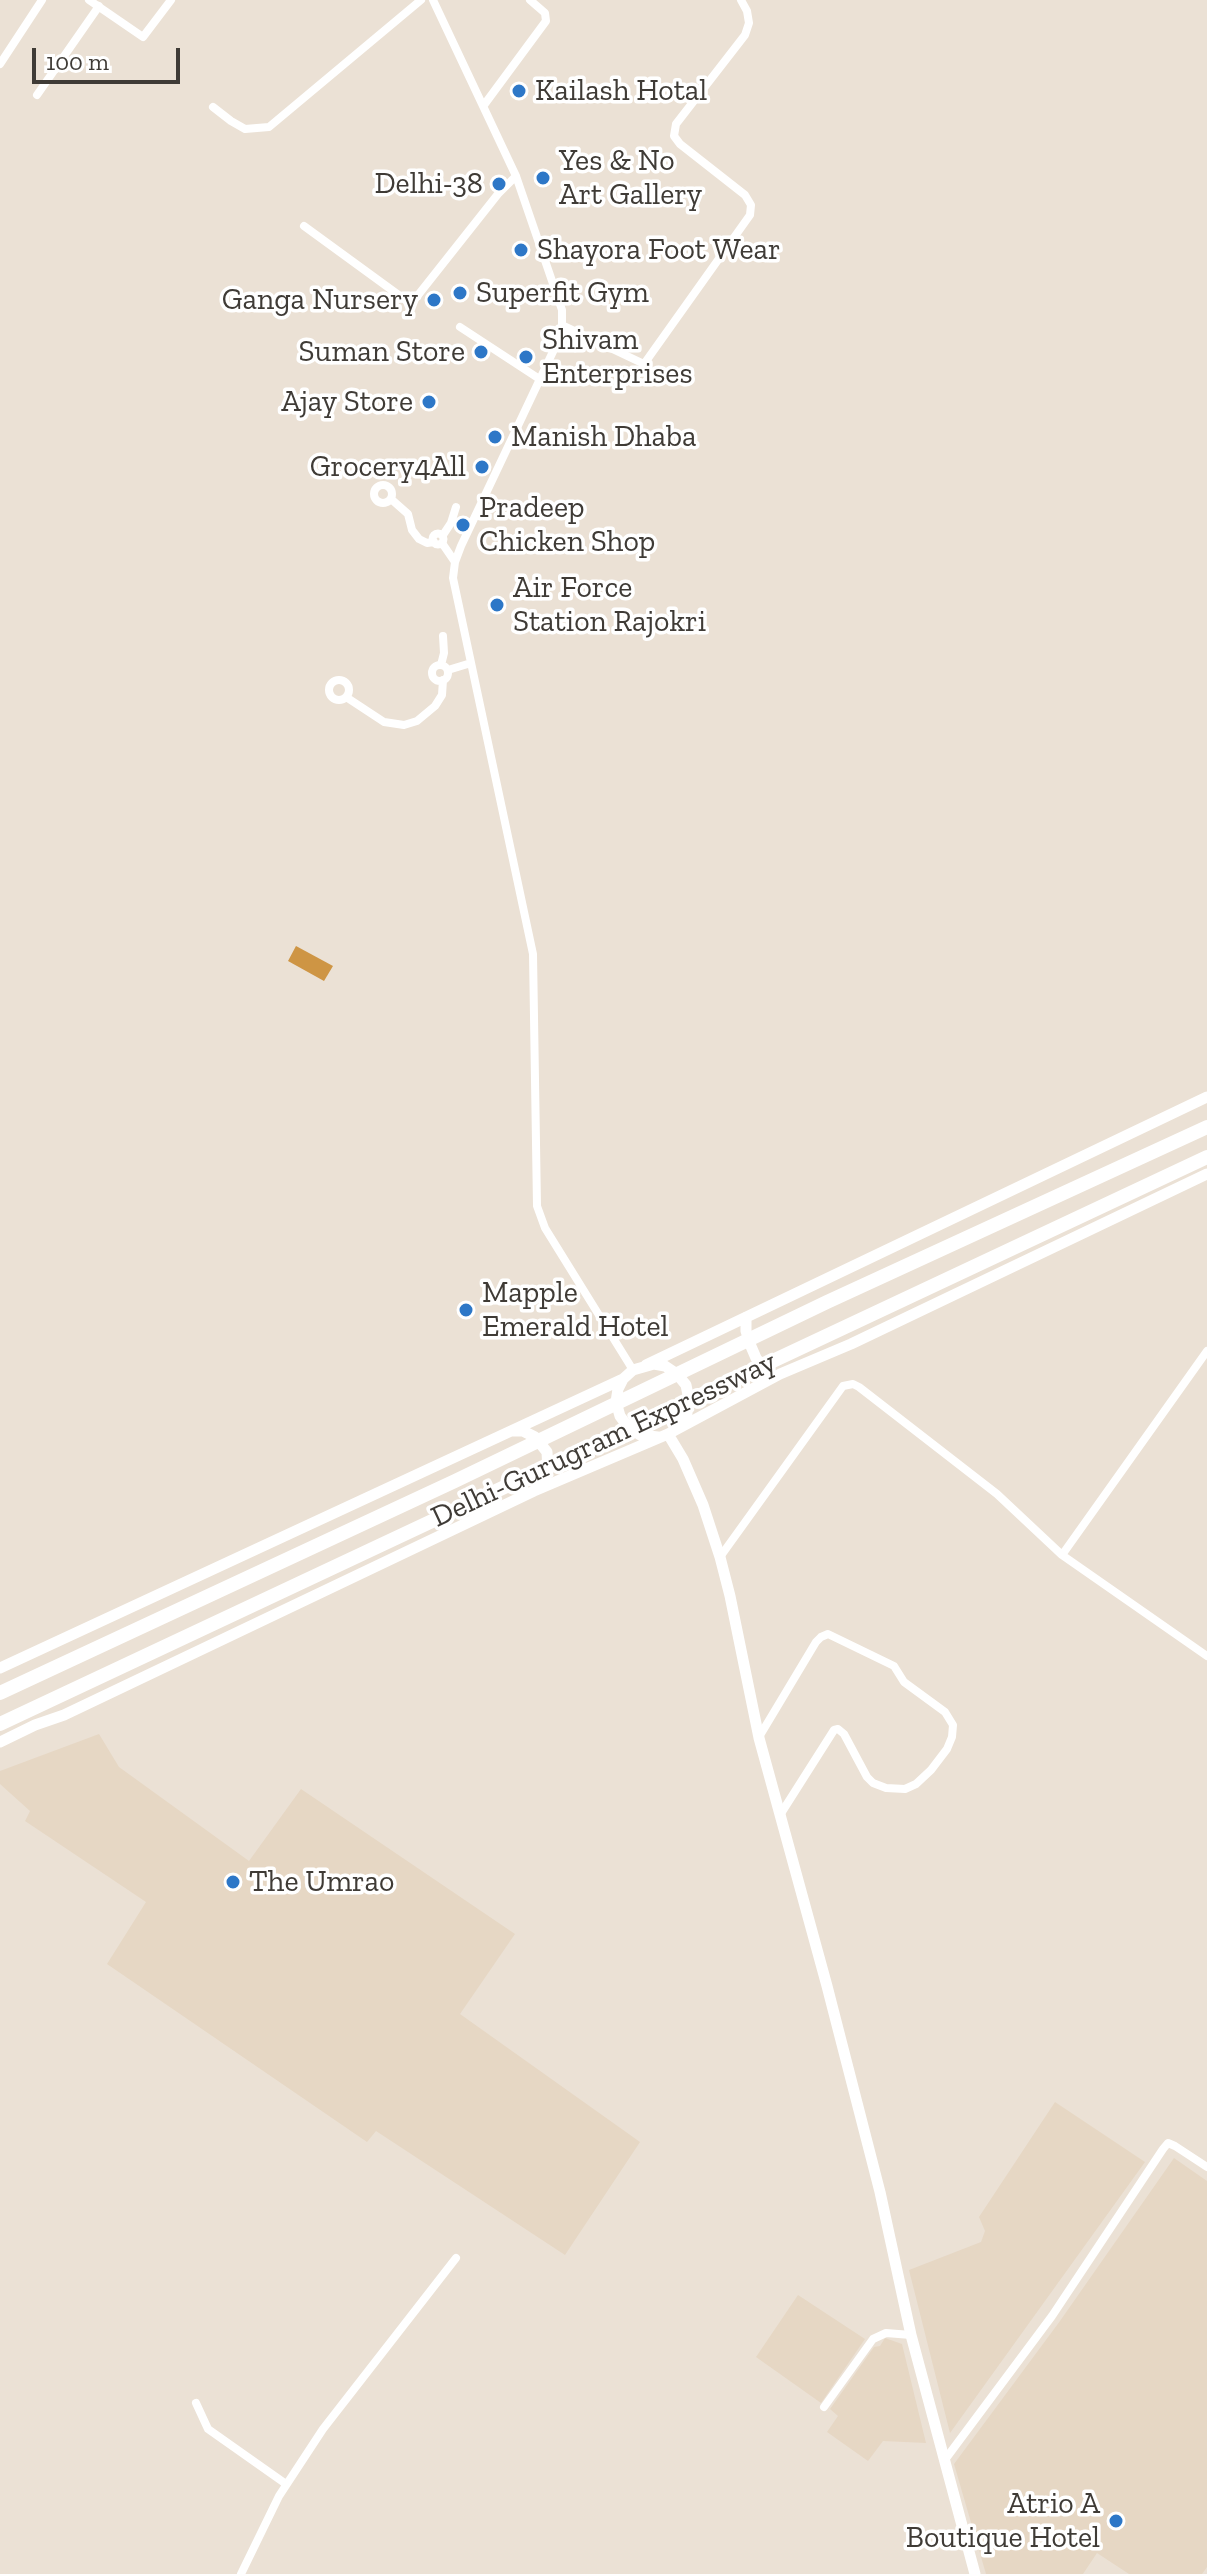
<!DOCTYPE html>
<style>
body{margin:0}
#map{position:relative;width:1207px;height:2574px;overflow:hidden;background:#ebe1d5;font-family:"Zilla Slab",serif}
canvas{display:block}
.scale{position:absolute;left:32px;top:48px;width:148px;height:36px;box-sizing:border-box;border:4px solid #3f3b36;border-top:0;padding-left:10px;font-size:24px;line-height:28px;white-space:nowrap;color:#3f3b36;-webkit-text-stroke:6px #fff;paint-order:stroke}
</style>
<div id="map">
<canvas width="1207" height="2574"></canvas>
<div class="scale">100 m</div>
</div>
<script>
const c = document.querySelector('canvas').getContext('2d');
c.lineJoin = 'round';
function fill(path, color) { c.fillStyle = color; c.fill(path, 'evenodd'); }
const toPath = rows => new Path2D(rows.map(r => 'M' + r).join(''));
function strokePath(path, color, width, dash) { c.strokeStyle = color; c.lineWidth = width; c.lineCap = dash ? 'butt' : 'round'; c.setLineDash(dash || []); c.stroke(path); }
function label(font, color, halo, rows, align = 'center') {
  c.font = font + ' "Zilla Slab",serif'; c.lineWidth = 7; c.setLineDash([]); c.textBaseline = 'middle'; c.strokeStyle = halo; c.fillStyle = color; for (const [text, x, y, turn = 0] of rows) {
    c.save(); c.translate(x, y); c.rotate((+turn || 0) * Math.PI / 180); c.textAlign = isNaN(turn) ? turn : align; if (halo) c.strokeText(text, 0, 0); c.fillText(text, 0, 0); c.restore();
  }
}
fill(toPath([
 [99,1734,119,1767,249,1861,301,1789,515,1934,460,2014,640,2142,565,2255,376,2131,367,2142,107,1964,146,1902,25,1821,30,1811,0,1784,0,1771],
 [1055,2102,1145,2162,950,2433,909,2270,981,2242,985,2231,979,2217],
 [1174,2158,1207,2181,1207,2567,1202,2574,1129,2574,1097,2553,1083,2574,986,2574,954,2464,1060,2321],
 [798,2295,865,2339,821,2403,756,2357],
 [885,2338,902,2344,926,2443,883,2441,868,2461,827,2432,838,2416,830,2409,874,2347,880,2346]
]), '#e6d7c4');
fill(toPath([
 [296,946,333,966,324,981,288,961]
]), '#ce9544');
strokePath(toPath([
 [89,0,143,37,171,0],
 [433,0,516,176,562,310,562,325,558,341,461,546,455,562,453,578,533,954,537,1206,545,1228,633,1370],
 [0,64,42,0],
 [37,95,99,6],
 [484,105,546,21,545,13,530,0],
 [213,107,231,121,245,129,269,127,421,0],
 [304,226,411,304,498,194,516,176],
 [562,325,644,364,750,215,751,205,745,195,680,144,674,136,676,124,745,35,749,23,747,11,741,0],
 [460,327,541,380],
 '374 494a9 9 0 1 1 18 0a9 9 0 1 1-18 0Z',
 [391,499,408,514,412,530,419,539,427,543,434,542],
 '432.5 539a5.5 5.5 0 1 1 11 0a5.5 5.5 0 1 1-11 0Z',
 [443,535,451,523,456,507],
 [442,543,455,562],
 '432 673a8 8 0 1 1 16 0a8 8 0 1 1-16 0Z',
 [441,665,444,653,443,636],
 [448,670,471,663],
 '329 690a10 10 0 1 1 20 0a10 10 0 1 1-20 0Z',
 [346,697,384,722,404,725,417,721,435,706,442,695,443,680],
 [1062,1555,1207,1351],
 [720,1557,843,1386,853,1384,859,1387,997,1494,1062,1555,1207,1656],
 [759,1737,816,1642,821,1637,828,1634,894,1666,904,1682,945,1712,953,1725,952,1737,947,1749,931,1770,916,1784,905,1789,886,1788,873,1783,867,1777,844,1734,838,1729,834,1730,780,1815],
 [196,2403,208,2429,286,2484],
 [824,2407,873,2339,886,2333,911,2335],
 [944,2461,1052,2316,1163,2149,1168,2143,1175,2146,1207,2167],
 [241,2574,279,2496,323,2429,456,2258]
]), '#fff', 8);
strokePath(toPath([
 [746,1317,746,1331,750,1344,756,1358,766,1371],
 [646,1365,1207,1097],
 [511,1431,523,1431,535,1437,547,1452,548,1471,543,1483,536,1489],
 [668,1434,683,1459,703,1505,720,1557,730,1596,759,1738,827,1986,880,2192,911,2335,975,2574],
 [658,1437,640,1435,628,1427,620,1416,616,1402,618,1389,623,1379,633,1370,654,1364,665,1366,677,1374,686,1385,689,1400,687,1413,680,1426],
 [0,1668,623,1379],
 [0,1742,35,1725,64,1715,534,1491,668,1434,780,1374,851,1344,1207,1174]
]), '#fff', 11);
strokePath(toPath([
 [0,1693,455,1481,827,1302,1207,1127],
 [0,1724,1207,1157]
]), '#fff', 14);
for (const [x, y, r, color] of [
 [519,91,8,"#2d77c7"],
 [543,178,8,"#2d77c7"],
 [499,184,8,"#2d77c7"],
 [521,250,8,"#2d77c7"],
 [460,293,8,"#2d77c7"],
 [434,300,8,"#2d77c7"],
 [481,352,8,"#2d77c7"],
 [526,357,8,"#2d77c7"],
 [429,402,8,"#2d77c7"],
 [495,437,8,"#2d77c7"],
 [482,467,8,"#2d77c7"],
 [463,525,8,"#2d77c7"],
 [497,605,8,"#2d77c7"],
 [466,1310,8,"#2d77c7"],
 [233,1882,8,"#2d77c7"],
 [1116,2521,8,"#2d77c7"]
]) { const dot = new Path2D(); dot.arc(x, y, r, 0, 2 * Math.PI); c.fillStyle = color; c.fill(dot); strokePath(dot, '#fff', 3); }
label('30px', '#3f3b36', '#fff', [
 ["Kailash Hotal",535,91],
 ["Yes & No",559,161],
 ["Art Gallery",559,195],
 ["Delhi-38",483,184,"right"],
 ["Shayora Foot Wear",537,250],
 ["Superfit Gym",476,293],
 ["Ganga Nursery",418,300,"right"],
 ["Shivam",542,340],
 ["Enterprises",542,374],
 ["Suman Store",465,352,"right"],
 ["Ajay Store",413,402,"right"],
 ["Manish Dhaba",511,437],
 ["Grocery4All",466,467,"right"],
 ["Pradeep",479,508],
 ["Chicken Shop",479,542],
 ["Air Force",513,588],
 ["Station Rajokri",513,622],
 ["Mapple",482,1293],
 ["Emerald Hotel",482,1327],
 ["The Umrao",249,1882],
 ["Atrio A",1100,2504,"right"],
 ["Boutique Hotel",1100,2538,"right"]
], 'left');
label('30px', '#3f3b36', '#fff', [
 ["Delhi-Gurugram Expressway",604,1440,-25]
]);
</script>
